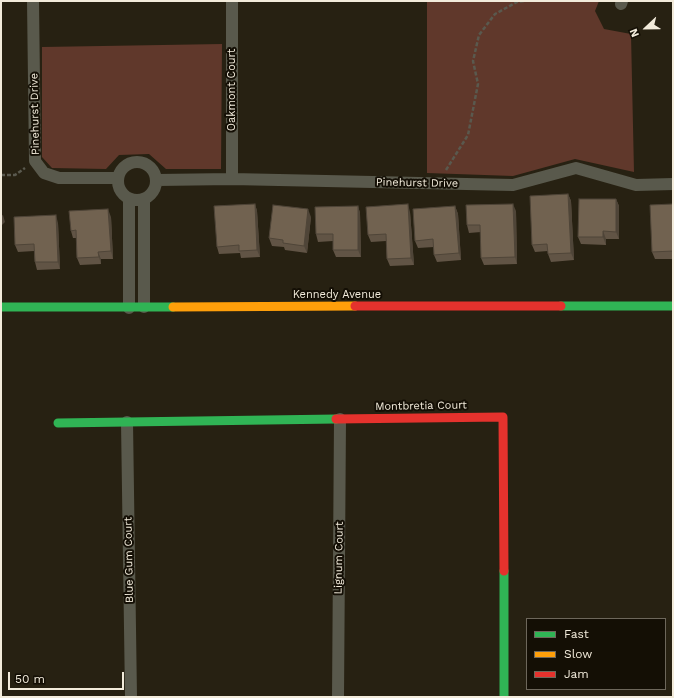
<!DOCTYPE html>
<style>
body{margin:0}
#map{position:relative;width:674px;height:698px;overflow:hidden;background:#272112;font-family:"Work Sans",sans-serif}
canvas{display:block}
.frame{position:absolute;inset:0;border:2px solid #f2ebdb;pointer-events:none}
.legend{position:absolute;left:526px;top:618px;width:140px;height:72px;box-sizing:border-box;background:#140f05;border:1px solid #6d675b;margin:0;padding:5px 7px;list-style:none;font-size:12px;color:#f2ebdb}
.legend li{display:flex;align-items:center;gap:8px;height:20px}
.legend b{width:20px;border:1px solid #6d675b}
.north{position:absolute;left:626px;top:8px;width:40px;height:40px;-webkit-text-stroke:3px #140f05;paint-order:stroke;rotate:248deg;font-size:11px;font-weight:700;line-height:16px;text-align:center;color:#f2ebdb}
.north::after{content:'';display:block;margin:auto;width:14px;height:18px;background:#f2ebdb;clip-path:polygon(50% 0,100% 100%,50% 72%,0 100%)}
.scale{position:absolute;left:8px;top:672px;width:116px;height:18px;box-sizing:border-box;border:2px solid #f2ebdb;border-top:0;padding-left:5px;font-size:12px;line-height:14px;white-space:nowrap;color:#f2ebdb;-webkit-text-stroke:3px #140f05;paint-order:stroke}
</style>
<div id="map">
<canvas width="674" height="698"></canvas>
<div class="frame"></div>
<ul class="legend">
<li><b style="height:5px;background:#30b455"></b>Fast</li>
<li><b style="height:5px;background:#ff9f0a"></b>Slow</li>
<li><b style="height:5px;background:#e5322d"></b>Jam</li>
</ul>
<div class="north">N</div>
<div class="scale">50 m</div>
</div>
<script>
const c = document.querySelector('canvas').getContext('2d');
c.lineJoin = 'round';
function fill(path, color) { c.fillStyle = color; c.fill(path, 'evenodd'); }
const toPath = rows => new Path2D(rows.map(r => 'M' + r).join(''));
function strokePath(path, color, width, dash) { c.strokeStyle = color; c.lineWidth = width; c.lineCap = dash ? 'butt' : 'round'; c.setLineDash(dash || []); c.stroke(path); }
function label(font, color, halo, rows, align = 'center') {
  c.font = font + ' "Work Sans",sans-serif'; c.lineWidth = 4; c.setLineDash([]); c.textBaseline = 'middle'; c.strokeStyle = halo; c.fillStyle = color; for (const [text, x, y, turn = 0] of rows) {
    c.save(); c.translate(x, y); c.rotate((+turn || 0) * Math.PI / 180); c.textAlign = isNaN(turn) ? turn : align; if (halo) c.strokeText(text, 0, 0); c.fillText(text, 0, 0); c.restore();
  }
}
fill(toPath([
 [427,1,599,1,595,11,604,29,631,34,634,172,575,159,513,176,427,173],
 [222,44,221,169,166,169,149,154,119,155,106,169,52,168,42,157,42,47]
]), '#60382b');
strokePath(toPath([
 [446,170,468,135,478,84,473,61,479,35,495,14,517,2,525,1],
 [1,175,15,175,25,168]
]), '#5a594e', 2.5, [4, 2]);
strokePath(toPath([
 [33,1,35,161,44,173,59,178,118,178],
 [621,4,622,1],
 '118 181a19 19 0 1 1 38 0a19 19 0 1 1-38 0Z',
 [232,179,232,1],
 [157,180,232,179,513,185,576,168,636,185,673,184],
 [144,199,144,307],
 [129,308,129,199],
 [127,422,131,697],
 [338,697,340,419]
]), '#59594c', 12);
strokePath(toPath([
 [561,306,673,306],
 [1,307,173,307],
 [58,423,336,419],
 [504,571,504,697]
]), '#30b455', 9);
strokePath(toPath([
 [173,307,355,306]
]), '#ff9f0a', 9);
strokePath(toPath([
 [355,306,561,306],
 [336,419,503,417,504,571]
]), '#e5322d', 9);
fill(toPath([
 [568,194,571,201,574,260,551,262,548,254,548,251,535,252,532,245],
 [616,199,619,206,619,239,606,239,606,245,581,244,578,237],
 [255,204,257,211,260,257,241,258,240,253,219,254,217,247],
 [673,204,673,259,655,259,652,252],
 [358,206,360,213,361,257,336,257,333,250,333,241,318,242,316,234],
 [455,206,458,214,461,260,437,262,434,255,434,247,418,248,415,241],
 [516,211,517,264,484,265,481,258,481,232,469,233,467,225],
 [410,212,414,265,390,266,387,259,386,241,371,242,368,235],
 [111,217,113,259,101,259,101,264,80,265,77,258,76,238,73,238,71,231],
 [311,217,307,253,285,250,284,247,272,246,269,238],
 [58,223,60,269,37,270,35,262,34,251,18,252,15,245]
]), '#615445');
fill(toPath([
 [568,194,571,201,574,260,571,253],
 [616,199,619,206,619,239,616,232],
 [255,204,257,211,260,257,257,250],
 [408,204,410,212,414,265,411,258],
 [513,204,516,211,517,264,515,257],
 [358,206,360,213,361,257,358,250],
 [455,206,458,214,461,260,459,253],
 [108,209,111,217,113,259,111,251],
 [308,209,311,217,307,253,304,246],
 [3,215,5,222,1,226,1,216],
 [56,215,58,223,60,269,58,262],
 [603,231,606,239,606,245,603,237],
 [98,252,101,259,101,264,99,257]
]), '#4f4538');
const building = toPath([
 [568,194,571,253,548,254,547,244,532,245,530,196,568,194],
 [579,199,616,199,616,232,603,231,603,237,578,237,579,199],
 [255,204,257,250,239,251,239,245,217,247,214,206,255,204],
 [408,204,411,258,387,259,386,234,368,235,366,207,408,204],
 [513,204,515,257,481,258,480,225,467,225,466,205,513,204],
 [673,204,673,251,652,252,650,205,673,204],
 [273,205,308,209,304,246,283,243,283,240,269,238,273,205],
 [358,206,358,250,333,250,333,234,316,234,315,207,358,206],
 [455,206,459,253,434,255,433,239,415,241,413,209,455,206],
 [108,209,111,251,98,252,99,257,77,258,76,230,71,231,69,211,108,209],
 [56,215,58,262,35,262,34,244,15,245,14,217,56,215]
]);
fill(building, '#716250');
strokePath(building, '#4f4538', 1);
label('11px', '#f2ebdb', '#140f05', [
 ["Oakmont Court",232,90,-90],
 ["Pinehurst Drive",35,114,-91],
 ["Pinehurst Drive",417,183,1],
 ["Kennedy Avenue",337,295],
 ["Montbretia Court",421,406,-1],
 ["Lignum Court",339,558,-89],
 ["Blue Gum Court",129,560,-91]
]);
</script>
